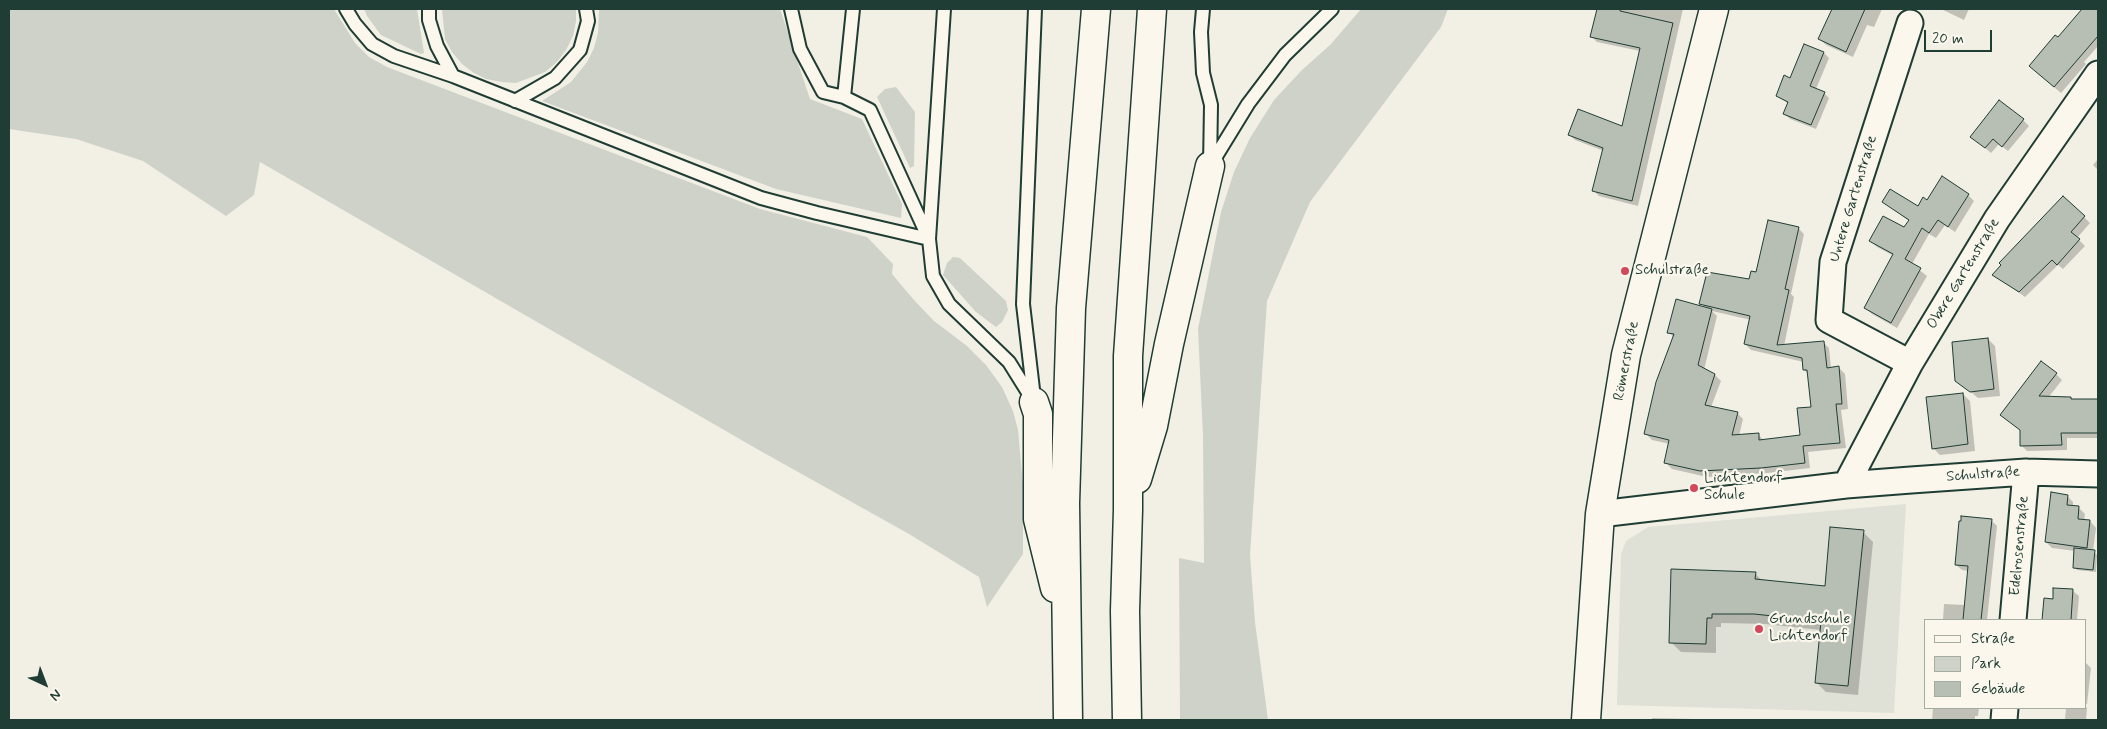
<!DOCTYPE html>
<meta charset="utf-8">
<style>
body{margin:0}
#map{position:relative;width:2107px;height:729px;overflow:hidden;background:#f2f0e5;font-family:Mynerve,sans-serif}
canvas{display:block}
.frame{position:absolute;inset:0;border:10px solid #1f3d34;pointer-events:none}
.legend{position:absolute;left:1924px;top:619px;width:162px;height:90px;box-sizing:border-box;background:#fbf7ec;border:1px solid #a3ada2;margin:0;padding:6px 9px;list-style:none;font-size:15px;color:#1f3d34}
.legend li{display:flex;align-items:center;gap:10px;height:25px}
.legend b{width:25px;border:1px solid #a3ada2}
.north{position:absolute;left:20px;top:659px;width:50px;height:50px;-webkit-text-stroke:4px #fbf7ec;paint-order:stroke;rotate:137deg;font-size:14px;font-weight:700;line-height:20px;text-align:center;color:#1f3d34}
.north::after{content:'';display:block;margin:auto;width:18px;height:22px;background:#1f3d34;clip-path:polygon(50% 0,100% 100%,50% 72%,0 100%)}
.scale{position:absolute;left:1924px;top:30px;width:68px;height:22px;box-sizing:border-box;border:2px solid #1f3d34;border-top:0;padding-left:6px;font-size:15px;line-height:18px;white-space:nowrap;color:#1f3d34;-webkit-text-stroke:4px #fbf7ec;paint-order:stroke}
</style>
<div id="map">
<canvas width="2107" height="729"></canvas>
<div class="frame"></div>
<ul class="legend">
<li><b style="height:6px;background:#fbf7ec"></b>Straße</li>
<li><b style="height:14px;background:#cfd2c8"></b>Park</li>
<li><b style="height:14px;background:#b7beb3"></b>Gebäude</li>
</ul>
<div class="north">N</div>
<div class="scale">20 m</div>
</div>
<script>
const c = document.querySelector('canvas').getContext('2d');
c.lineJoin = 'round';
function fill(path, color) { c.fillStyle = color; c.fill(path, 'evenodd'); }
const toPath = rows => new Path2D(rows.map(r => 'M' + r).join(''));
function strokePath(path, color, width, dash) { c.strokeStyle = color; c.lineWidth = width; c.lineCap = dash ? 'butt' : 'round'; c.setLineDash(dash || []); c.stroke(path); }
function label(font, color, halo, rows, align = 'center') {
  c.font = font + ' Mynerve,sans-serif'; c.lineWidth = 4.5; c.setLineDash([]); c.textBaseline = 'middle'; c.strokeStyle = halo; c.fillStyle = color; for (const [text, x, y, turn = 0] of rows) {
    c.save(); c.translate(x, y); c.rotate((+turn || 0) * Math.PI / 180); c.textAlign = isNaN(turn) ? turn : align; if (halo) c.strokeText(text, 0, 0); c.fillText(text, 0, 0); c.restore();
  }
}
fill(toPath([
 [1906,504,1894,713,1617,705,1621,554,1626,541,1648,527]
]), '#e0e1d6');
fill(toPath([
 [9,9,334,9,355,43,369,57,387,67,760,209,867,237,893,264,892,274,914,300,934,321,967,346,986,365,1002,387,1013,411,1018,430,1023,486,1023,554,987,607,979,577,909,534,757,449,260,162,254,195,226,216,143,161,76,139,9,129],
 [364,9,417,9,424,53,421,54,381,35,367,16],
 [442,9,576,9,576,21,573,36,566,50,557,62,545,72,516,83,502,82,486,79,474,73,462,64,452,52,445,39],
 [599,9,780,9,810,99,862,119,902,204,901,218,776,189,542,101,571,82,587,62,594,48,598,33],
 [1361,9,1448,9,1441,27,1310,202,1267,301,1250,555,1255,622,1268,720,1180,720,1179,558,1204,563,1203,436,1198,329,1221,212,1234,172,1250,138,1274,100,1302,70,1331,44],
 [896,87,915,112,914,166,910,168,877,97,885,89],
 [953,257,960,258,1006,301,1008,310,1002,322,996,327,976,312,943,275,947,263]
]), '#cfd2c8');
fill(toPath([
 [1598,9,1683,9,1638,206,1599,196,1593,190,1604,151,1575,140,1569,134,1623,128,1640,51,1597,42,1592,37],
 [1834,9,1882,9,1874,27,1867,25,1853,57,1826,45,1820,39],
 [1941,9,1969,9,1964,20],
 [2084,9,2098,9,2098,46,2084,62,2086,64,2061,93,2037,73,2058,39],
 [1805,45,1824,53,1829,58,1816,89,1824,93,1829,98,1816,129,1790,119,1785,114,1789,104,1777,96,1791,79],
 [2023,120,2029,126,2008,151,1999,144,1991,153,1978,142],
 [2098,159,2098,170,2093,165],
 [1968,195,1974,201,1955,232,1945,225,1936,238,1929,234,1912,264,1927,276,1897,328,1872,314,1866,308,1894,256,1877,247,1870,241,1905,228,1909,221,1884,202,1918,207,1927,201],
 [2084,217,2090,223,2077,238,2085,246,2063,269,2058,265,2025,297,1994,275],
 [1798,228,1804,234,1791,294,1794,297,1784,346,1823,342,1829,348,1831,368,1839,368,1845,374,1848,409,1841,410,1846,448,1808,452,1810,468,1767,473,1707,477,1672,469,1666,463,1670,444,1652,440,1646,434,1674,338,1669,332,1706,308,1701,303,1750,280],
 [1712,311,1751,320,1745,344,1751,350,1804,362,1804,370,1809,374,1813,408,1802,436,1764,441,1758,434,1739,436,1743,419,1737,413,1711,407,1721,381,1715,375,1704,370,1717,316],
 [1988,339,1995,346,2000,396,1978,398,1957,380],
 [2056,374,2062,380,2048,398,2071,398,2073,401,2098,400,2098,438,2067,438,2067,450,2027,451,2021,445,2021,431,2002,415],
 [1963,394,1970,401,1975,451,1940,455,1933,448],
 [2067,496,2073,502,2073,507,2079,508,2085,514,2084,521,2090,521,2096,528,2093,551,2097,555,2096,572,2077,570,2074,567,2075,551,2052,548,2046,542],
 [1991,520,1997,526,1987,620,1943,620,1944,604,1965,605,1968,571,1962,570,1956,565],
 [1863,532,1873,542,1858,695,1826,692,1816,682,1821,630,1765,624,1721,623,1721,627,1716,627,1716,653,1681,652,1671,642,1755,573,1762,581,1826,587],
 [2073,591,2079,596,2077,620,2043,620,2045,599,2054,600],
 [2086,663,2091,668,2087,704,2086,704],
 [2086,707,2087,708,2086,720,2065,720,2066,708],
 [1933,708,1979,708,1978,716,1975,716,1975,720,1932,720],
 [1652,718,1695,719,1696,720,1652,720]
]), '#0003');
const building = toPath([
 [1597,9,1620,9,1620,11,1673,23,1632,201,1592,191,1603,148,1568,135,1578,109,1622,126,1640,48,1590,37,1597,9],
 [1832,9,1865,9,1846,52,1818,39,1832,9],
 [2082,9,2098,9,2098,36,2054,87,2029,66,2055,35,2058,37,2082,9],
 [1804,44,1824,52,1810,86,1825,92,1811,125,1783,114,1788,102,1776,96,1784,75,1790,78,1804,44],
 [1999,100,2024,119,2002,147,1993,139,1985,148,1970,137,1999,100],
 [1942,176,1969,194,1948,227,1938,220,1929,233,1922,228,1905,259,1921,268,1891,323,1864,308,1893,254,1869,241,1883,216,1904,227,1909,220,1882,202,1890,189,1918,206,1923,197,1927,200,1942,176],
 [2063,196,2085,216,2071,232,2080,239,2057,265,2052,260,2019,292,1992,275,2001,265,1999,263,2063,196],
 [1768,220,1799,227,1785,289,1789,290,1777,345,1824,341,1827,368,1839,366,1842,404,1836,404,1840,443,1803,446,1805,463,1761,468,1700,471,1664,463,1669,440,1644,434,1656,382,1674,334,1667,333,1676,299,1712,309,1698,365,1715,374,1705,405,1738,412,1732,435,1759,433,1759,440,1800,435,1797,408,1811,407,1807,370,1803,370,1802,358,1744,344,1750,316,1699,304,1707,272,1749,279,1751,271,1756,272,1768,220],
 [1988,338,1994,389,1970,392,1955,381,1952,342,1988,338],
 [2041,361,2057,373,2039,396,2071,397,2071,399,2098,399,2098,433,2061,433,2062,445,2020,446,2020,430,2000,415,2041,361],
 [1963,393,1968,444,1932,449,1926,397,1963,393],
 [2051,492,2068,495,2067,505,2079,506,2078,519,2090,520,2087,548,2045,542,2051,492],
 [1961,516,1992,519,1981,620,1963,620,1968,566,1955,565,1959,521,1961,521,1961,516],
 [1830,527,1864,530,1848,686,1815,683,1821,621,1754,614,1712,614,1712,618,1707,618,1706,644,1669,643,1671,569,1756,572,1755,579,1825,586,1830,527],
 [2074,548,2095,550,2093,570,2073,568,2074,548],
 [2053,588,2073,589,2071,620,2042,620,2044,598,2053,599,2053,588]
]);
fill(building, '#b7beb3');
strokePath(building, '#1f3d34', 1);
const service = toPath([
 [346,9,355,24,372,44,394,56,453,76,761,198,817,213,929,239,944,9],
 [429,9,429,20,437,46,453,76],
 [791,9,800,49,823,92,844,97,870,110,929,239,933,276,949,304,1009,362,1034,402],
 [1203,9,1201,32,1203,73,1211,105,1210,166],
 [844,97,853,9],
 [515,101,555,78,580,50,588,21,586,9],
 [1210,166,1248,104,1285,55,1332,9],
 [1034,398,1023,304,1035,9]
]);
const minor = toPath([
 [1910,363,1829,320,1833,262,1910,23],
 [1846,485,1910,363,1997,219,2098,74],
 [1600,514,1846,485,1911,480,2026,472,2098,474],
 [2013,620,2026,472],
 [2004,720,2005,708]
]);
const tertiary = toPath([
 [1586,720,1600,514,1626,355,1714,9]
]);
const motorway = toPath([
 [1034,402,1038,414,1038,519,1055,588],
 [1137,479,1153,426,1169,344,1210,166],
 [1068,720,1065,503,1071,308,1096,9],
 [1127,720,1125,611,1128,510,1128,356,1152,9]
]);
strokePath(service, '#1f3d34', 16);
strokePath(minor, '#1f3d34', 29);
strokePath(tertiary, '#1f3d34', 31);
strokePath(motorway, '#1f3d34', 31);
strokePath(service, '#fbf7ec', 12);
strokePath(minor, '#fbf7ec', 25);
strokePath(tertiary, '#fbf7ec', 28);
strokePath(motorway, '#fbf7ec', 28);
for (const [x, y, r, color] of [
 [1625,271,5,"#d1495b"],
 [1694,488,5,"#d1495b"],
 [1759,629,5,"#d1495b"]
]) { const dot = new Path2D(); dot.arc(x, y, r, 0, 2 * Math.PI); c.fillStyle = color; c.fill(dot); strokePath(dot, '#fbf7ec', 2); }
label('15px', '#1f3d34', '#fbf7ec', [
 ["Untere Gartenstraße",1854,199,-73],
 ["Obere Gartenstraße",1964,274,-59],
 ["Römerstraße",1627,361,-79],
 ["Schulstraße",1983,475,-4],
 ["Edelrosenstraße",2020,546,-85]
]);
label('15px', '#1f3d34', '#fbf7ec', [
 ["Schulstraße",1635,271],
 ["Lichtendorf",1704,479],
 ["Schule",1704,496],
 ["Grundschule",1769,620],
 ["Lichtendorf",1769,637]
], 'left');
</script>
